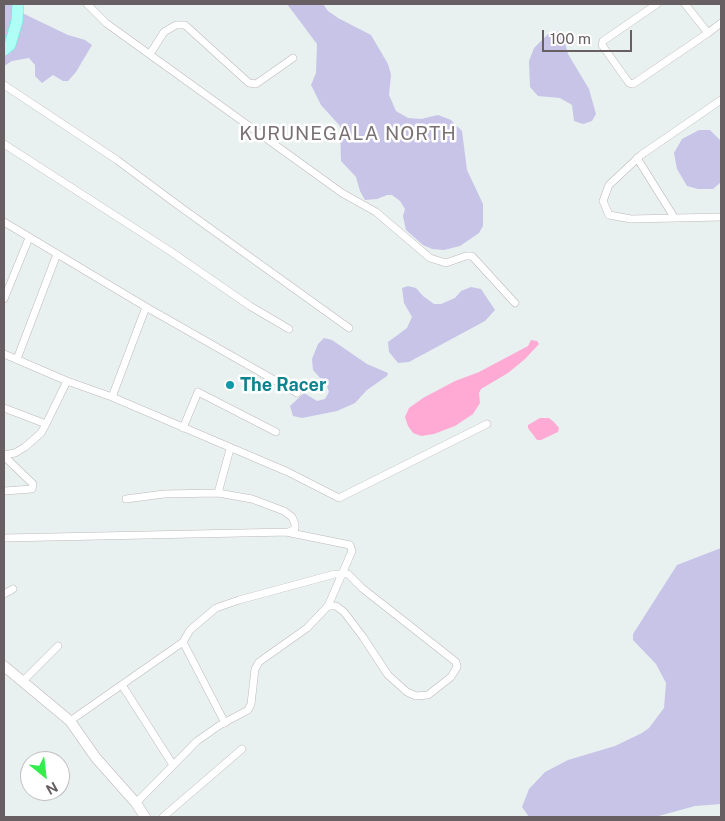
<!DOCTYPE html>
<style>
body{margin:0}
#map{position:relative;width:725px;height:821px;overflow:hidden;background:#e8f1f0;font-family:"Public Sans",sans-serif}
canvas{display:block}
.frame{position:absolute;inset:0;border:5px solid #685f62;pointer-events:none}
.north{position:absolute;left:20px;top:751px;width:50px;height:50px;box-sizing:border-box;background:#fff;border:1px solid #c3bfc0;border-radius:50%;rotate:151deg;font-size:14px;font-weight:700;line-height:20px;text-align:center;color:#685f62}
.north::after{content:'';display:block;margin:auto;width:18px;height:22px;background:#32ed4d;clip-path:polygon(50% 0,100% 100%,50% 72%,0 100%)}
.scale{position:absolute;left:542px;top:30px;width:90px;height:22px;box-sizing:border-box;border:2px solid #685f62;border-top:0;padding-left:6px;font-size:15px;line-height:18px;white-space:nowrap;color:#685f62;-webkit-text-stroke:4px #fff;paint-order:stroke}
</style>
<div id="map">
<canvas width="725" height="821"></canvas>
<div class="frame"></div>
<div class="north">N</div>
<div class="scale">100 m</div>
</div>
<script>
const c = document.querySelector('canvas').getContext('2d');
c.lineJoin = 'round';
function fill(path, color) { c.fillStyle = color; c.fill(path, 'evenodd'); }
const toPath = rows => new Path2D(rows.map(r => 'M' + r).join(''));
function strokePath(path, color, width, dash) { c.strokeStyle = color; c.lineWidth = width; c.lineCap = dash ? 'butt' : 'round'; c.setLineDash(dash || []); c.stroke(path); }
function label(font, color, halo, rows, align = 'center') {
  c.font = font + ' "Public Sans",sans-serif'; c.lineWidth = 5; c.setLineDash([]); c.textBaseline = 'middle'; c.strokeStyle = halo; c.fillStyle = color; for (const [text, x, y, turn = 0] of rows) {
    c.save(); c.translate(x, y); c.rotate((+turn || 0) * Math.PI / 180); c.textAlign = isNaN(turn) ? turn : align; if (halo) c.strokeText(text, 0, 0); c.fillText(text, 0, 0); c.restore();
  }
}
fill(toPath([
 [4,4,18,4,20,12,68,35,85,40,92,45,76,72,68,81,63,81,53,75,42,83,35,76,35,65,29,58,12,61,4,66],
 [287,4,323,4,328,11,338,18,371,35,388,64,391,75,389,95,396,111,408,118,421,119,438,115,451,120,462,131,467,170,483,204,483,226,479,233,460,246,444,250,432,249,423,245,406,230,403,216,405,209,400,201,392,195,387,195,377,199,365,200,360,191,356,177,341,161,340,126,321,105,311,85,316,73,317,44],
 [559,31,564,39,568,54,589,89,596,114,592,121,583,124,574,121,572,105,560,98,538,96,530,87,529,61,534,48,548,34],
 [699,130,710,130,721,141,721,182,713,189,698,189,687,186,677,169,674,153,682,139],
 [408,286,416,288,423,296,434,304,441,304,455,298,461,291,471,287,481,289,495,310,485,321,409,362,398,363,389,352,388,342,407,328,412,317,404,303,402,288],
 [324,338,332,340,367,364,388,373,387,376,367,390,355,403,337,411,302,418,293,416,290,406,304,393,317,401,325,399,329,392,327,386,313,370,312,359,318,344],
 [721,548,721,804,695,806,655,817,529,817,522,807,529,789,545,772,568,760,615,746,642,733,649,728,664,708,666,683,656,664,633,640,633,634,677,565]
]), '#c7c4e8');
fill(toPath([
 [531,340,537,341,539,344,525,359,508,373,481,389,479,393,480,403,473,414,455,426,434,434,421,436,413,433,408,426,405,417,409,408,423,398,455,381,479,372,528,346],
 [540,418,549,418,554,422,559,428,558,432,541,440,537,440,528,428,528,425]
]), '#ffaad4');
const street = toPath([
 [87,4,106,23,342,193,376,212,430,258,446,263,466,256,472,256,515,303],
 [657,4,603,41,602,45,629,83,633,84,708,33],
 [685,4,708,33,721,23],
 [150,54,164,32,176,25,185,25,249,83,256,84,293,58],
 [4,85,117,160,179,206,349,328],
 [721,100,641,155,609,185,603,201,609,215,631,219,721,217],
 [4,144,170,251,250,306,289,329],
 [637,158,674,217],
 [4,222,146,307,297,393],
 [4,299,29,238],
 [4,354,67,381,112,397,288,472,339,498,487,424],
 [17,359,57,254],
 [112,397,146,307],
 [4,408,46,424,67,381],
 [183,428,198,392,276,432],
 [4,455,15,453,25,447,41,433,46,424],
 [4,456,33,484,32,489,4,491],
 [218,493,230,449],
 [286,532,350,545,352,551,328,606],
 [4,538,289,532,295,529,295,524,292,517,284,511,252,499,218,493,164,494,126,499],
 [4,594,13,589],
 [183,642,225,723],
 [23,681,58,646],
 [122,685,173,765],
 [70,721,183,642,190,630,216,608,239,600,335,574,348,574,362,588,456,662,457,667,451,677,428,695,416,696,407,692,388,675,363,637,344,612,336,606,328,606,307,628,259,662,255,669,251,704,248,710,220,725,197,741,136,803],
 [163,817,242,749]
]);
const secondary = toPath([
 [4,666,70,721,96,758,136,803,145,817]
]);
const primary = toPath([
 [4,50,10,45,17,21,18,4]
]);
strokePath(street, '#beb8b9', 8);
strokePath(secondary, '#bfb6b9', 11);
strokePath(primary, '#5df4d4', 12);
strokePath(street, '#fff', 7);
strokePath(secondary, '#fff', 10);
strokePath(primary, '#affff7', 11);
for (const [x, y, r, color] of [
 [230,385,5,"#0f9aa8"]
]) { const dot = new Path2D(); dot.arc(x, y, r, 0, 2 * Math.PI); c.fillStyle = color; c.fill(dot); strokePath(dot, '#fff', 2); }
label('bold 18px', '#0d838f', '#fff', [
 ["The Racer",240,385]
], 'left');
c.letterSpacing = '1px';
label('19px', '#7a7074', '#fff', [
 ["KURUNEGALA NORTH",348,134]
]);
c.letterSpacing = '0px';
</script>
